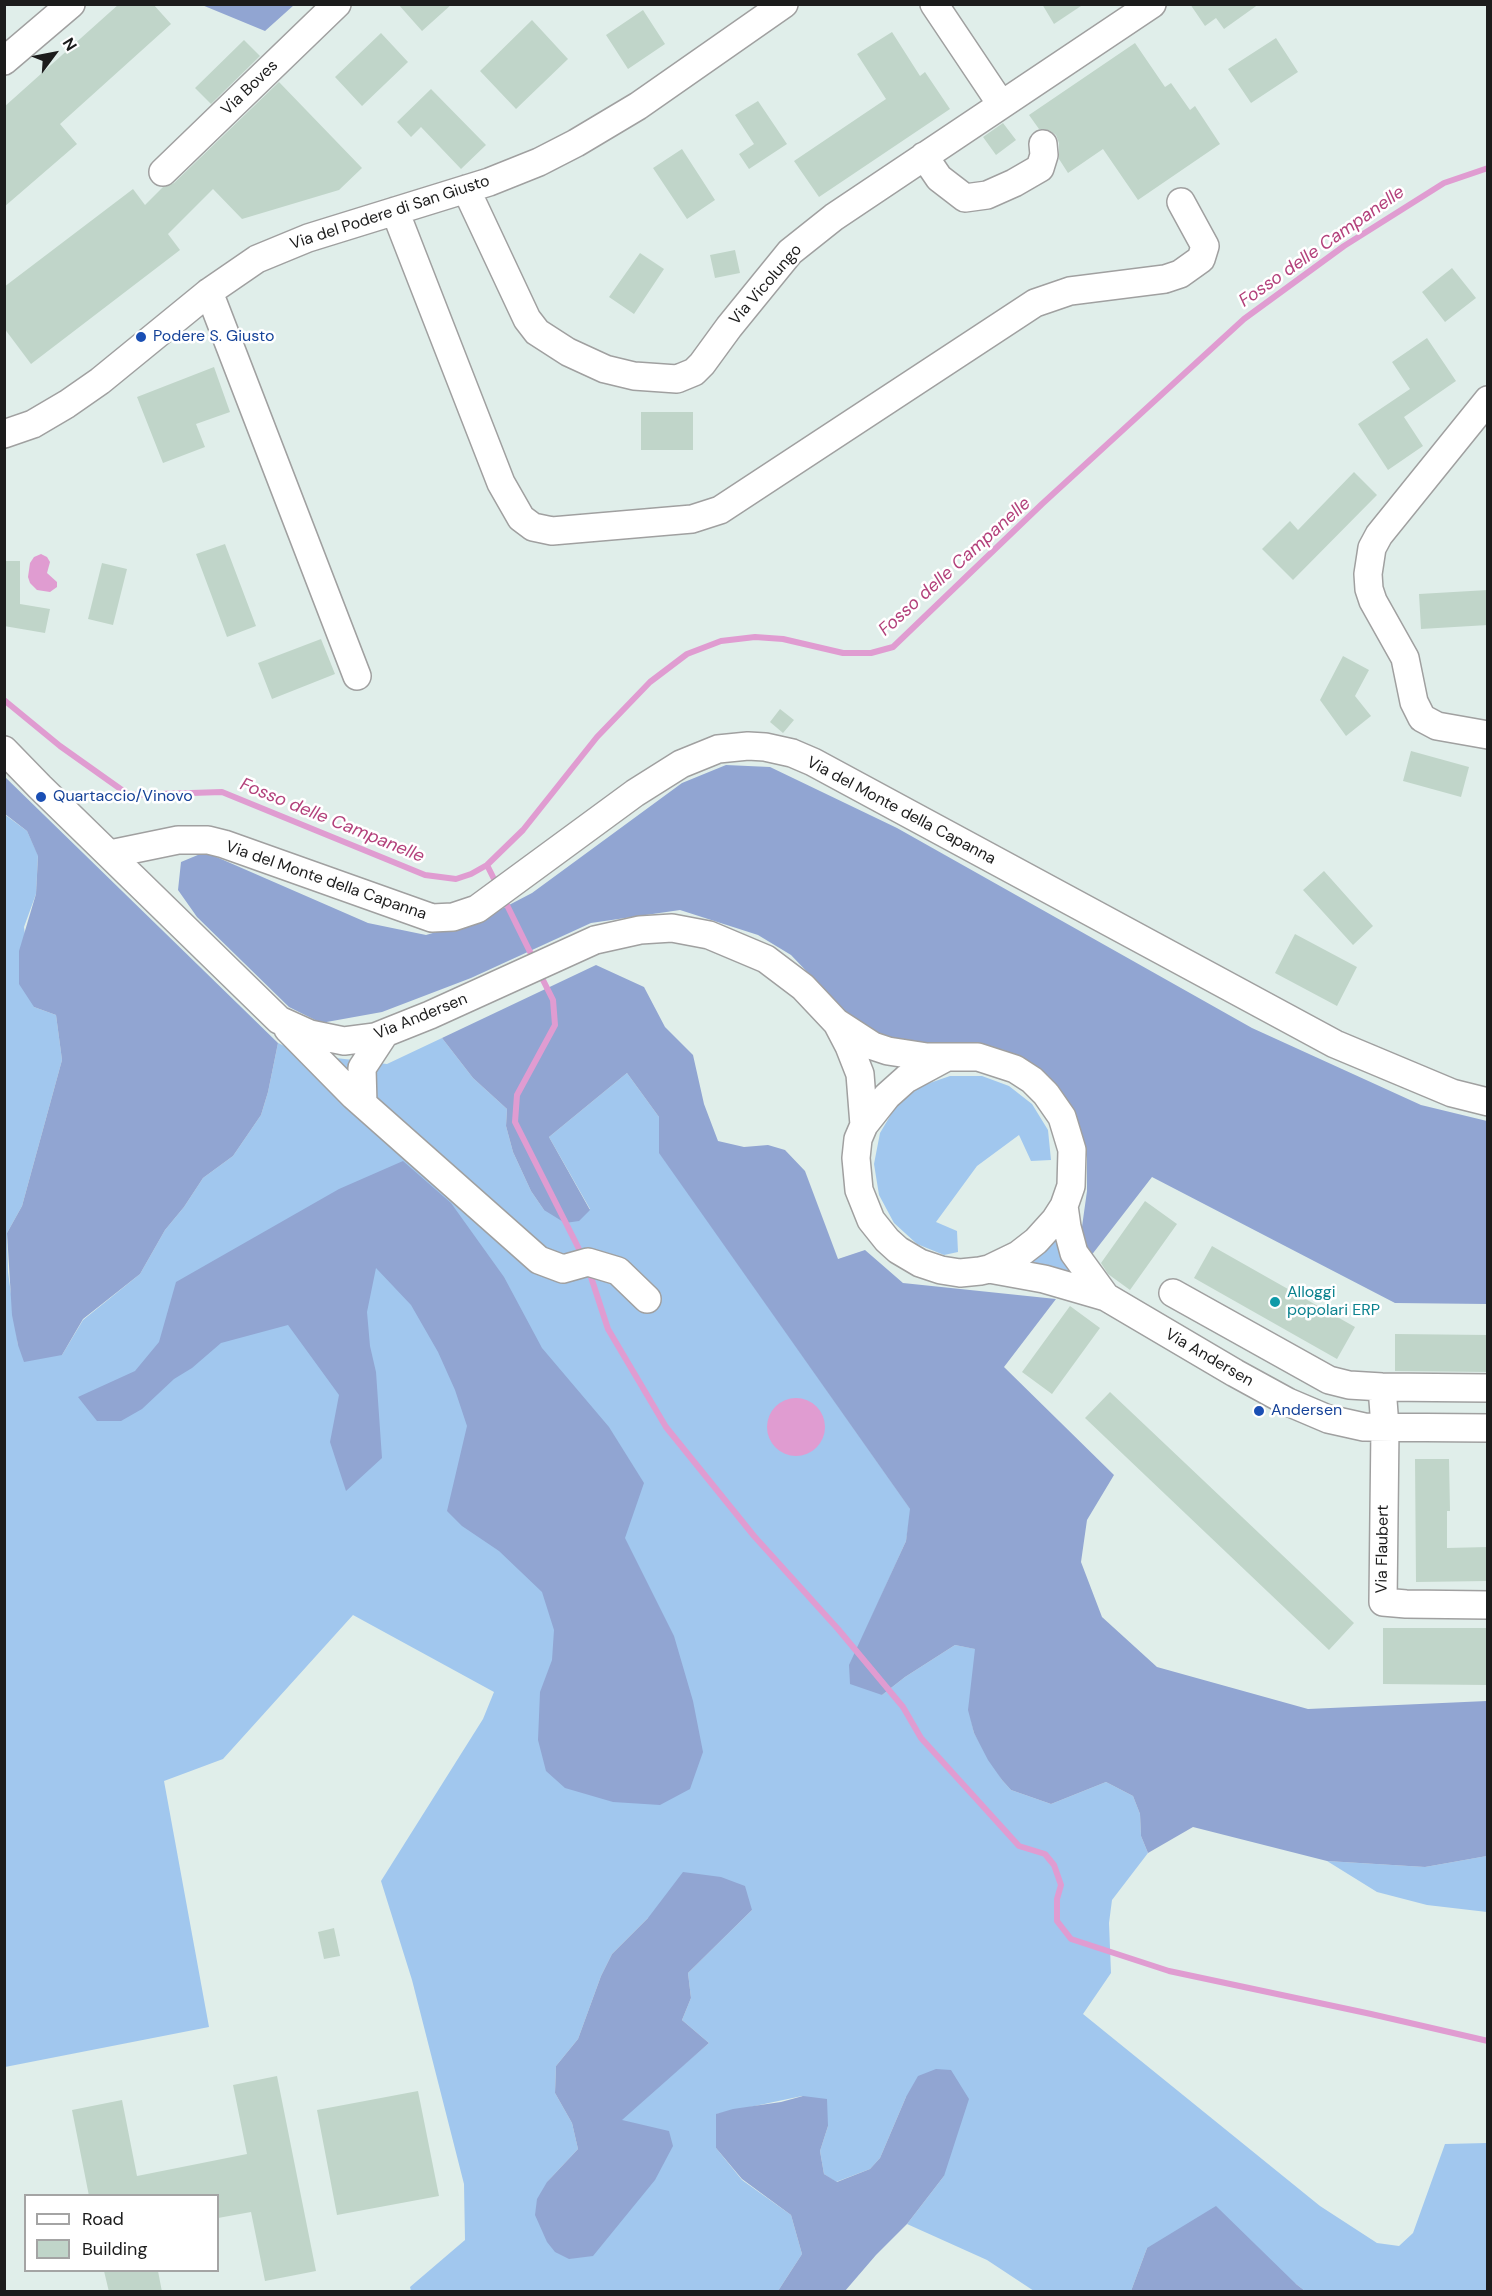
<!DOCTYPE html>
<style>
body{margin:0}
#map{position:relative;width:1492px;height:2296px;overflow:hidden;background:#e0eeea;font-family:"DM Sans",sans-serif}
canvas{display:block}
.frame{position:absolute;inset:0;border:6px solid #1c1c1c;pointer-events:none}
.legend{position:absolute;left:24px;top:2194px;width:195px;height:78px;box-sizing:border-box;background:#fff;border:2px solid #a4a4a4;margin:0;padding:8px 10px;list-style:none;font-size:18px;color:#1c1c1c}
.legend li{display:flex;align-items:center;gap:12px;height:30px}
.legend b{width:30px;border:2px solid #a4a4a4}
.north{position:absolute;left:24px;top:24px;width:60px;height:60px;-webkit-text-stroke:4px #fff;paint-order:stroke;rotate:58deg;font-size:16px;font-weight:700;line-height:24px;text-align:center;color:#1c1c1c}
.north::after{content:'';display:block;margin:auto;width:21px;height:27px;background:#1c1c1c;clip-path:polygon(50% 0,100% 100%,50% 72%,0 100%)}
</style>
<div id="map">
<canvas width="1492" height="2296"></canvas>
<div class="frame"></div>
<ul class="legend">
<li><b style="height:8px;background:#fff"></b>Road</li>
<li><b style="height:16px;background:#c0d5c9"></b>Building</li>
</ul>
<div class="north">N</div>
</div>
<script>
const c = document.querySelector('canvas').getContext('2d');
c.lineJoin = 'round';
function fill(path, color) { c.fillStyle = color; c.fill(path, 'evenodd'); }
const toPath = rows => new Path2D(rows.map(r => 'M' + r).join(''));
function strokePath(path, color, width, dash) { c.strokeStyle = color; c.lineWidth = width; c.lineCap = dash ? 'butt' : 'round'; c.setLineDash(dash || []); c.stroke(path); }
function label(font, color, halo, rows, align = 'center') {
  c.font = font + ' "DM Sans",sans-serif'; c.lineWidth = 5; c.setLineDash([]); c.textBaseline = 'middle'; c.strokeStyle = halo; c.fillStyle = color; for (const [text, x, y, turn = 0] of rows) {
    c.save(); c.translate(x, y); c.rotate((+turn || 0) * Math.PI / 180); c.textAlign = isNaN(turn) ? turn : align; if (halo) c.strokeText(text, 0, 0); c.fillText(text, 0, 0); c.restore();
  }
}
fill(toPath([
 [4,814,27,831,38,855,36,894,24,927,34,1007,56,1015,62,1060,22,1206,7,1233,8,1272,18,1345,62,1355,83,1320,140,1274,165,1230,184,1207,203,1178,233,1156,261,1115,268,1092,278,1043,302,1054,387,1064,442,1038,473,1078,507,1109,506,1126,513,1152,531,1191,544,1210,590,1209,549,1137,627,1073,659,1117,660,1153,911,1510,906,1541,850,1665,882,1695,905,1677,955,1645,976,1649,969,1710,974,1733,1002,1780,1011,1790,1051,1804,1106,1782,1133,1796,1140,1814,1141,1836,1148,1853,1112,1900,1109,1923,1111,1973,1083,2014,1320,2206,1377,2243,1399,2246,1413,2233,1445,2144,1487,2143,1487,2291,1305,2291,1296,2284,1147,2248,1131,2291,1034,2291,987,2260,907,2224,944,2176,906,2097,880,2158,870,2169,836,2182,824,2174,820,2151,828,2126,802,2096,717,2114,716,2148,742,2180,791,2215,802,2254,778,2291,411,2291,410,2287,465,2240,464,2184,412,1980,381,1881,483,1719,494,1692,353,1615,223,1759,164,1781,209,2027,5,2067],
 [752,1910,688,1973,691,1998,682,2020,709,2043,547,2182,578,2149,572,2123,555,2093,556,2066,578,2039,601,1976,612,1954,648,1918],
 [950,1076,982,1076,1009,1086,1032,1104,1048,1130,1051,1160,1031,1161,1019,1135,977,1166,936,1222,957,1231,958,1252,944,1255,917,1244,894,1223,879,1195,874,1164,880,1133,896,1106,921,1086],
 [1055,1234,1073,1274,1022,1264],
 [1487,1856,1487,1912,1427,1905,1377,1892,1327,1861,1425,1867]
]), '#a1c7ee');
fill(toPath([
 [202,5,294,5,265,31],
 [726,765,770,767,897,828,1252,1028,1421,1105,1487,1121,1487,1304,1395,1303,1152,1177,1087,1261,1080,1241,1087,1191,1087,1158,1077,1125,1037,1068,1004,1050,970,1045,898,1043,857,1024,791,955,758,935,680,910,591,923,471,978,382,1012,321,1023,289,1007,197,917,178,890,181,862,205,852,368,923,426,935,484,918,532,893,682,783],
 [4,776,278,1043,268,1092,261,1115,233,1156,203,1178,184,1207,165,1230,140,1274,83,1319,62,1355,24,1362,18,1345,12,1315,7,1233,22,1206,62,1060,56,1015,34,1007,19,984,19,951,36,894,38,856,27,831,5,814],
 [596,965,644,987,665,1027,693,1055,704,1104,718,1141,744,1147,768,1145,785,1150,805,1171,838,1259,865,1250,903,1283,1056,1299,1004,1367,1114,1475,1087,1520,1081,1562,1102,1617,1157,1667,1308,1709,1487,1701,1487,1856,1425,1867,1327,1861,1193,1827,1148,1853,1141,1836,1140,1814,1133,1796,1106,1782,1051,1804,1011,1790,1002,1780,988,1760,974,1733,968,1710,975,1649,955,1645,905,1677,882,1695,850,1684,849,1665,906,1541,910,1509,659,1153,659,1117,627,1073,549,1137,590,1210,579,1221,565,1223,544,1210,531,1191,513,1152,506,1126,507,1109,473,1078,442,1038],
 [403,1161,451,1203,504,1277,542,1348,609,1427,644,1483,625,1538,674,1636,693,1701,703,1752,690,1789,660,1805,613,1802,565,1788,546,1771,538,1740,540,1692,552,1660,554,1630,542,1592,499,1551,462,1526,447,1511,467,1426,455,1390,438,1352,411,1305,376,1268,367,1312,370,1346,376,1372,382,1458,346,1491,330,1442,339,1395,288,1325,221,1343,192,1368,174,1379,142,1409,121,1421,97,1421,78,1397,135,1371,159,1342,176,1282,339,1189],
 [683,1872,721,1877,745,1886,752,1910,688,1973,691,1998,682,2020,709,2043,622,2120,669,2131,673,2146,655,2180,593,2256,569,2259,555,2252,547,2242,535,2215,537,2199,547,2182,578,2149,572,2123,555,2093,556,2066,578,2039,601,1976,612,1954,648,1918],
 [936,2069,951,2070,969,2099,944,2176,907,2224,876,2255,845,2291,778,2291,802,2254,791,2215,742,2179,716,2148,716,2114,733,2109,781,2102,803,2096,827,2099,828,2126,820,2151,824,2174,837,2182,870,2169,880,2158,906,2097,918,2076],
 [1216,2206,1296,2284,1305,2291,1131,2291,1147,2248]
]), '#91a5d2');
fill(toPath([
 [41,554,47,557,50,562,47,573,57,582,57,587,50,592,37,590,30,583,28,577,30,563,34,557],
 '767 1427a29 29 0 1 1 58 0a29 29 0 1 1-58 0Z'
]), '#e09cd1');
strokePath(toPath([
 [4,700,60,746,129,795,222,792,425,875,456,879,471,874,487,865,523,830,597,737,650,682,687,654,721,641,755,637,783,639,843,653,871,653,893,647,1042,504,1244,319,1344,246,1444,183,1488,168],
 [487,865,497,885],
 [503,897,534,960],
 [539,972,553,1000,555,1025,517,1095,515,1122,583,1257],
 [589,1271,608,1329,666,1427,754,1536,838,1629,903,1707,921,1738,1019,1846,1045,1854,1054,1865,1061,1885,1057,1899,1057,1921,1071,1939,1169,1971,1371,2014,1488,2041]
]), '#e09cd1', 6);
fill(toPath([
 [119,4,153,4,171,24,60,124,77,144,4,207,4,107],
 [398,4,452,4,422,31],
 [1042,4,1084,4,1054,24],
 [1190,4,1259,4,1224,29,1216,18,1205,26],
 [643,10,665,44,628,69,606,35],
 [532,20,568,59,516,109,480,71],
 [892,32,920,76,925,72,950,109,819,197,794,161,886,99,857,54],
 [381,33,408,62,362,106,335,77],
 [1276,38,1298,72,1251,103,1228,69],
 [244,40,260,56,211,104,195,88],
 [1135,43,1165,87,1171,83,1190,110,1195,106,1220,144,1138,200,1103,149,1068,173,1059,159,1059,143,1056,135,1049,130,1039,129,1029,115],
 [279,82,362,168,339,190,242,219,213,189,168,234,180,250,31,364,4,328,4,287,133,189,145,205,163,187,174,183],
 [431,89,486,145,461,169,421,127,411,137,397,122],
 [758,101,787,144,749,169,739,154,754,144,735,115],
 [1003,123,1016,140,996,155,983,137],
 [682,149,715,200,687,219,653,168],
 [735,250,740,273,715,278,710,255],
 [640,253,664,269,634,314,609,297],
 [1452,268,1476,298,1445,322,1422,292],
 [1427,338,1456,381,1404,417,1423,446,1388,470,1358,424,1410,389,1392,362],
 [214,367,230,412,196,424,205,447,163,463,137,397],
 [641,412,693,412,693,450,641,450],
 [1354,472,1377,495,1293,580,1262,549,1290,521,1298,530],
 [225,544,256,626,227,637,196,554],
 [4,561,20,561,20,604,50,609,45,633,4,626],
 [102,563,127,569,113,625,88,619],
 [1488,590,1488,625,1421,629,1419,594],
 [321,639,335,674,272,699,258,663],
 [1343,656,1369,670,1355,696,1371,716,1346,736,1320,700],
 [780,709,794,720,783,733,770,722],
 [1411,751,1469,767,1461,797,1403,781],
 [1324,871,1373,926,1353,945,1303,890],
 [1295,934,1357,967,1337,1006,1275,973],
 [1145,1201,1177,1224,1130,1290,1108,1274,1101,1263],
 [1212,1246,1355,1327,1337,1359,1194,1278],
 [1070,1306,1100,1328,1052,1394,1022,1372],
 [1395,1334,1488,1335,1488,1372,1395,1371],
 [1110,1392,1354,1623,1329,1650,1085,1418],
 [1415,1459,1449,1459,1450,1511,1447,1511,1447,1548,1488,1547,1488,1581,1416,1582],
 [1383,1628,1488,1628,1488,1685,1383,1684],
 [334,1928,340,1956,324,1959,318,1932],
 [277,2076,316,2271,265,2281,251,2212,218,2218,218,2196,89,2196,72,2110,122,2100,137,2176,247,2154,233,2085],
 [418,2091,439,2196,337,2215,317,2110],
 [104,2271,158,2271,162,2292,109,2292]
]), '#c0d5c9');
const minor = toPath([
 [934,4,1001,104],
 [4,61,71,4],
 [924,156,939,178,965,198,987,195,1014,183,1040,168,1044,155,1043,144],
 [163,172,337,4],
 [466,189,527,319,537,332,568,352,605,369,634,376,677,379,694,372,702,364,729,327,790,252,834,217,1152,4],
 [395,211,501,483,521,518,533,527,552,531,692,519,720,510,1035,303,1070,291,1165,279,1180,274,1201,259,1205,246,1181,202],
 [209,292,357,676],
 [1488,400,1379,535,1372,548,1368,574,1369,589,1373,601,1405,658,1414,702,1422,718,1437,726,1488,735],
 [4,434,33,424,67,404,100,381,209,292,257,259,308,238,489,182,539,162,576,143,638,106,784,4],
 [4,750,40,787,279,1020,310,1034,344,1041,375,1037,430,1015,595,940,640,930,672,928,709,935,766,959,803,987,836,1022,873,1046,888,1051,927,1057,978,1057,1015,1069,1032,1080,1046,1094,1062,1117,1072,1150,1071,1186,1064,1206,1055,1220,1036,1241,1018,1255,989,1269,980,1271,960,1273,941,1270,920,1263,898,1250,887,1240,871,1220,859,1190,856,1158,858,1139,864,1125,887,1096,906,1079,945,1058],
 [110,854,178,840,208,840,224,844,432,918,453,917,477,909,635,793,681,764,718,749,748,746,765,747,792,753,813,762,1335,1044,1452,1093,1488,1102],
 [837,1023,849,1046,860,1074,864,1125],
 [288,1029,354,1096,539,1260,563,1269,588,1262,618,1271,647,1299],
 [363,1104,362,1068,385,1033],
 [1064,1206,1067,1227,1074,1253,1106,1297],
 [989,1269,1044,1279,1106,1297,1235,1373,1288,1402,1328,1419,1364,1427,1488,1428],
 [1173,1293,1329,1380,1349,1385,1382,1387,1488,1388],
 [1382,1387,1385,1427,1383,1602,1406,1604,1488,1605]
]);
strokePath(minor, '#a0a0a0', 30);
strokePath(minor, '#fff', 27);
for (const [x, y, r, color] of [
 [141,337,6,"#1a4fb4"],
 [41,797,6,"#1a4fb4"],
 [1275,1302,6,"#0f9aa8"],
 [1259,1411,6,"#1a4fb4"]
]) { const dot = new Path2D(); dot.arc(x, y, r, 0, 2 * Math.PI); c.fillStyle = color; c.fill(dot); strokePath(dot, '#fff', 2); }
label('16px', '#1c1c1c', '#fff', [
 ["Via Boves",250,88,-44],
 ["Via del Podere di San Giusto",390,213,-18],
 ["Via Vicolungo",766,285,-49],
 ["Via del Monte della Capanna",901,811,28],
 ["Via del Monte della Capanna",326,881,19],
 ["Via Andersen",421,1017,-22],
 ["Via Andersen",1209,1358,30],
 ["Via Flaubert",1383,1549,-89]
]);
label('16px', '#164399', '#fff', [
 ["Podere S. Giusto",153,337],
 ["Quartaccio/Vinovo",53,797],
 ["Andersen",1271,1411]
], 'left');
label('16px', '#0d838f', '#fff', [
 ["Alloggi",1287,1293],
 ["popolari ERP",1287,1311]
], 'left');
label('italic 18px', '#b3417b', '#fff', [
 ["Fosso delle Campanelle",1322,247,-35],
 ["Fosso delle Campanelle",955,567,-42],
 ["Fosso delle Campanelle",332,821,22]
]);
</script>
